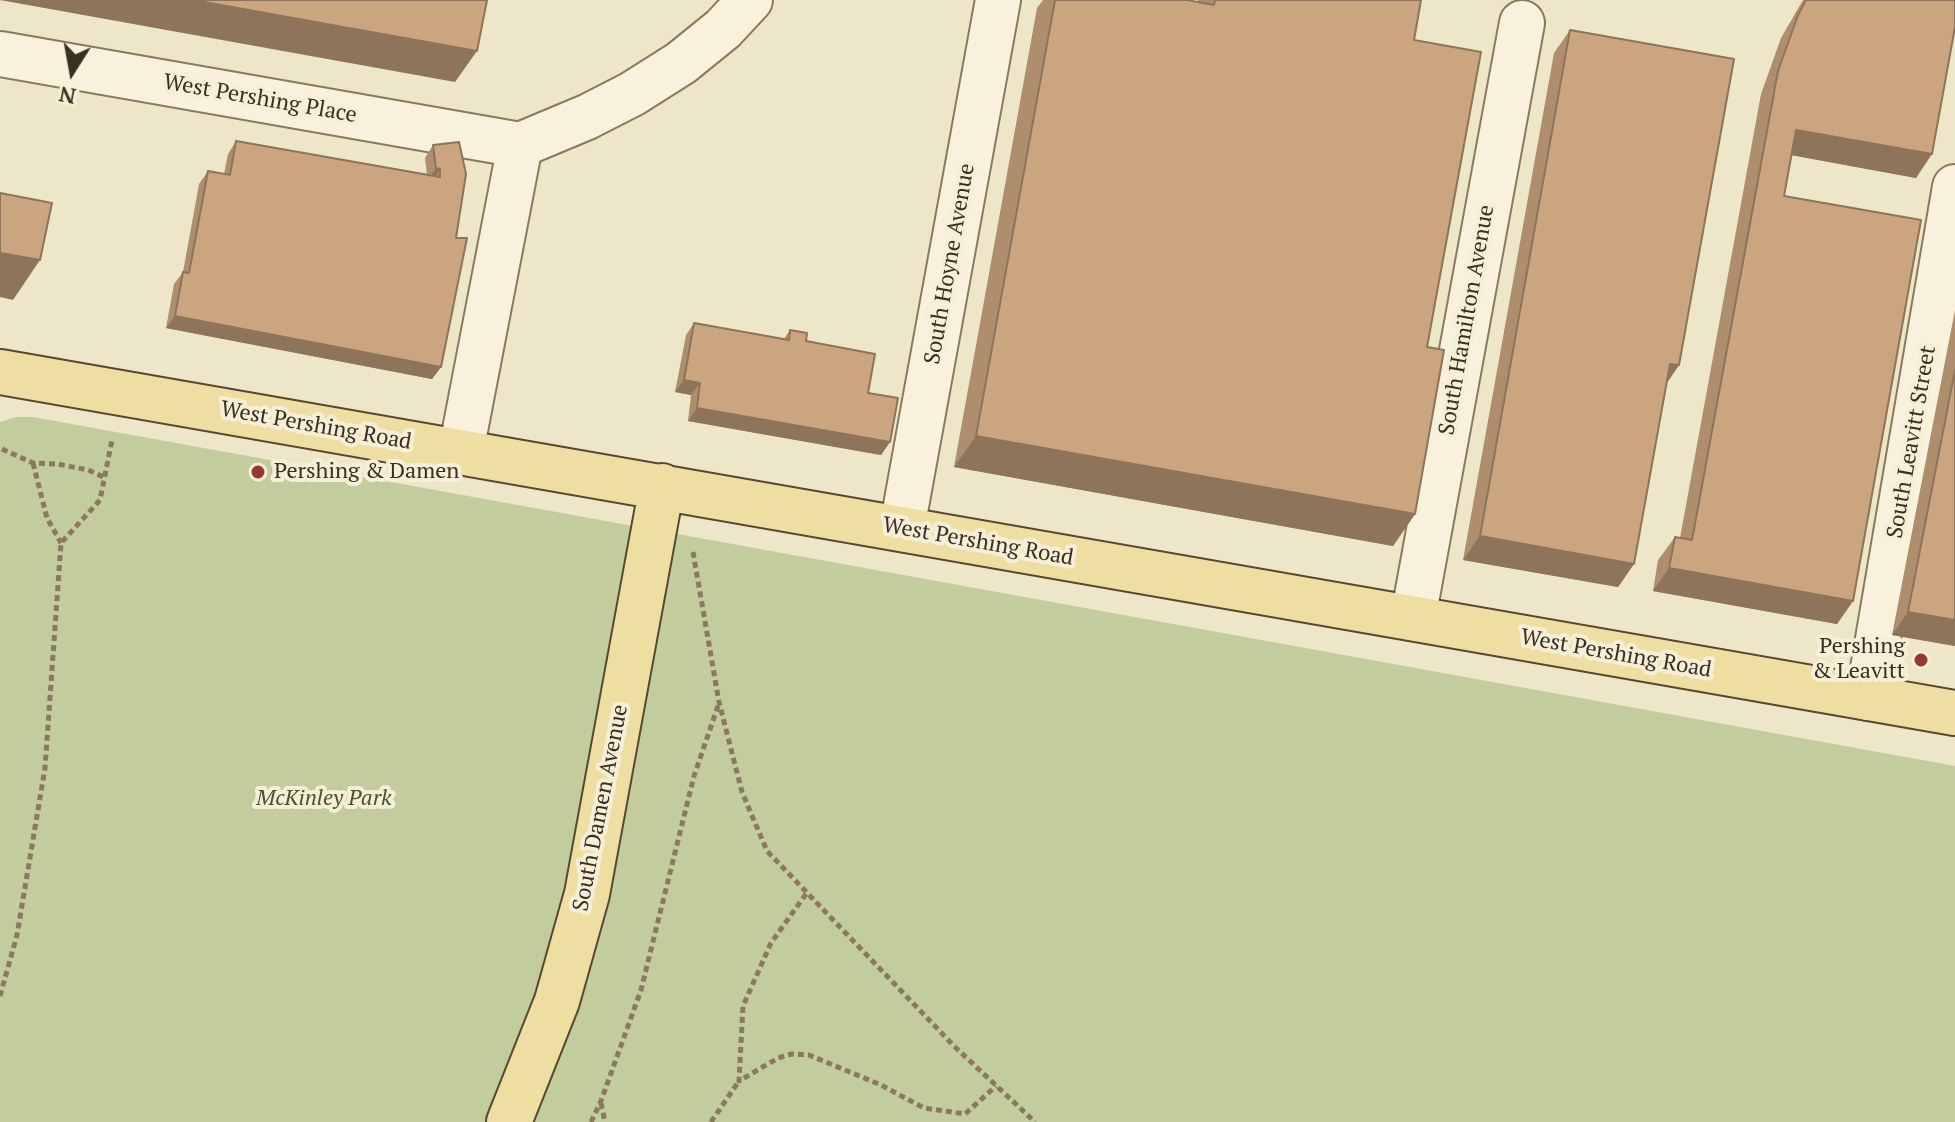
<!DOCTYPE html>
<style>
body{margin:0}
#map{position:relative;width:1955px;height:1122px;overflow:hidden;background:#eee6c8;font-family:"PT Serif",serif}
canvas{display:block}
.north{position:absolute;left:32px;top:32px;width:80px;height:80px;-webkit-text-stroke:6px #f5efd8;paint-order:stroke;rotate:191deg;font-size:22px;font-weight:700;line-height:32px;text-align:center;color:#3a2f21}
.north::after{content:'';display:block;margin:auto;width:28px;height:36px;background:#3a2f21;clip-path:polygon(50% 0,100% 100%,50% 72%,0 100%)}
</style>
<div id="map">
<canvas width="1955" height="1122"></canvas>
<div class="north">N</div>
</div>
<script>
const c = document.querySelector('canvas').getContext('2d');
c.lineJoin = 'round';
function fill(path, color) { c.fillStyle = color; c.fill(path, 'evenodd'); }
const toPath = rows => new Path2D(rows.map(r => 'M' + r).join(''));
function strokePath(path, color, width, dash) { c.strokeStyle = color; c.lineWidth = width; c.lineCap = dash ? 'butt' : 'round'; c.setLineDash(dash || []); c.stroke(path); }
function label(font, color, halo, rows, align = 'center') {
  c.font = font + ' "PT Serif",serif'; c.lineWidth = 8; c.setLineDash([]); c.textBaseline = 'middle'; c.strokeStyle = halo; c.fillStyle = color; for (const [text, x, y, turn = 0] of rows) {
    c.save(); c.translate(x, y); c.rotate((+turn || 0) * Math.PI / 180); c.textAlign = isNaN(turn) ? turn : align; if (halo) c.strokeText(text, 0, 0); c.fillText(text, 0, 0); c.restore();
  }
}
fill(toPath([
 [33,417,1955,766,1955,1122,0,1122,0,422,16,417]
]), '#c2cc9c');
const minor = toPath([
 [0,54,520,145],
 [520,145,587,117,632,94,681,63,723,29,750,0],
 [461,451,520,145],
 [902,528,998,0],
 [1413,618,1522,23],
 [1868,698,1955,187]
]);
const major = toPath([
 [0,372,1955,713],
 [509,1122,557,1001,587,894,662,486]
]);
strokePath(minor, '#8a795e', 48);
strokePath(major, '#584731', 48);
strokePath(toPath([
 [2,449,33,463,58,464,88,470,106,478],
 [33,463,47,518,61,543],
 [693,552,719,702,742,792,767,851,955,1047,1035,1122],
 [806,894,771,943,743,1006,739,1081,778,1058,792,1054,809,1055,881,1085,924,1108,965,1114,996,1086],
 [0,996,17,935,45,768,61,543,100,500,112,440],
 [601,1103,605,1122],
 [591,1122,601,1101,641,990,694,776,719,703],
 [711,1122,739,1081]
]), '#8a795e', 5, [6, 4]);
strokePath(minor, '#f8f2dc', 44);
strokePath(major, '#efdea2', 44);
fill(toPath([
 [1043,0,1187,0,1198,2,1198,0,1421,0,1414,40,1427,347,1415,514,1393,546,954,467,1037,8],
 [1803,0,1955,0,1916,178,1791,155,1784,196,1853,601,1837,624,1653,591,1658,560,1675,537,1680,538,1761,94,1781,38],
 [1570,30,1679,365,1667,382,1634,564,1618,587,1463,560,1554,53],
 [236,141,427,175,425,158,433,145,459,142,456,238,441,367,432,379,166,328,174,284,183,272,199,184,208,171,224,174,228,154],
 [1955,310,1955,646,1892,635],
 [694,323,784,339,790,330,806,341,868,393,890,442,881,455,688,421,691,395,675,392,686,335]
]), '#af8e6e');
fill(toPath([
 [0,0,193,0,477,51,455,82],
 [1796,130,1932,154,1916,178,1780,153],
 [436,168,440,169,432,182,427,181],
 [0,253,40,260,13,300,0,297],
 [175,316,441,367,432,379,166,328],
 [1670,364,1679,365,1663,389],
 [684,380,700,383,691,395,675,392],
 [697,408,890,442,881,455,688,421],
 [976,436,1415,514,1393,546,954,467],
 [1480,536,1634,564,1618,587,1463,560],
 [1669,568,1853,601,1837,624,1653,591],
 [1908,612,1955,620,1955,646,1892,635]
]), '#8e745a');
const building = toPath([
 [193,0,487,0,477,51,193,0],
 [1055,0,1187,0,1214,5,1215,0,1421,0,1414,40,1481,52,1427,347,1444,350,1415,514,976,436,1055,0],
 [1806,0,1955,0,1955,27,1932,154,1796,130,1784,196,1921,220,1853,601,1669,568,1675,537,1692,540,1778,71,1798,15,1806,0],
 [1570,30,1734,59,1679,365,1670,364,1634,564,1480,536,1570,30],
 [236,141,440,177,440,169,436,168,433,145,459,142,466,174,456,238,467,238,441,367,175,316,183,272,189,273,208,171,230,175,236,141],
 [0,193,52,203,40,260,0,253,0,193],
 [694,323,789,340,790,330,807,333,806,341,875,354,868,393,898,398,890,442,697,408,700,383,684,380,694,323],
 [1955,370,1955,620,1908,612,1955,370]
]);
fill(building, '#cba580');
strokePath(building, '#8e745a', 2);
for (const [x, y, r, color] of [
 [258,472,8,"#97382f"],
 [1921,660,8,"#97382f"]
]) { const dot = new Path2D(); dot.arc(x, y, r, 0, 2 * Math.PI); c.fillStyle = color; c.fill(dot); strokePath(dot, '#f5efd8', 3); }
label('22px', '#3a2f21', '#f5efd8', [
 ["West Pershing Place",260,99,10],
 ["South Hoyne Avenue",950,264,-80],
 ["South Hamilton Avenue",1467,320,-80],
 ["West Pershing Road",316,426,10],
 ["South Leavitt Street",1912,442,-80],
 ["West Pershing Road",978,542,10],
 ["West Pershing Road",1616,654,10],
 ["South Damen Avenue",601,808,-79]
]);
label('22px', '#3a2f21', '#f5efd8', [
 ["Pershing & Damen",274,472],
 ["Pershing",1905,647,"right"],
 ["& Leavitt",1905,672,"right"]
], 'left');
label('italic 22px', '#465628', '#f5efd8', [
 ["McKinley Park",324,799]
]);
</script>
